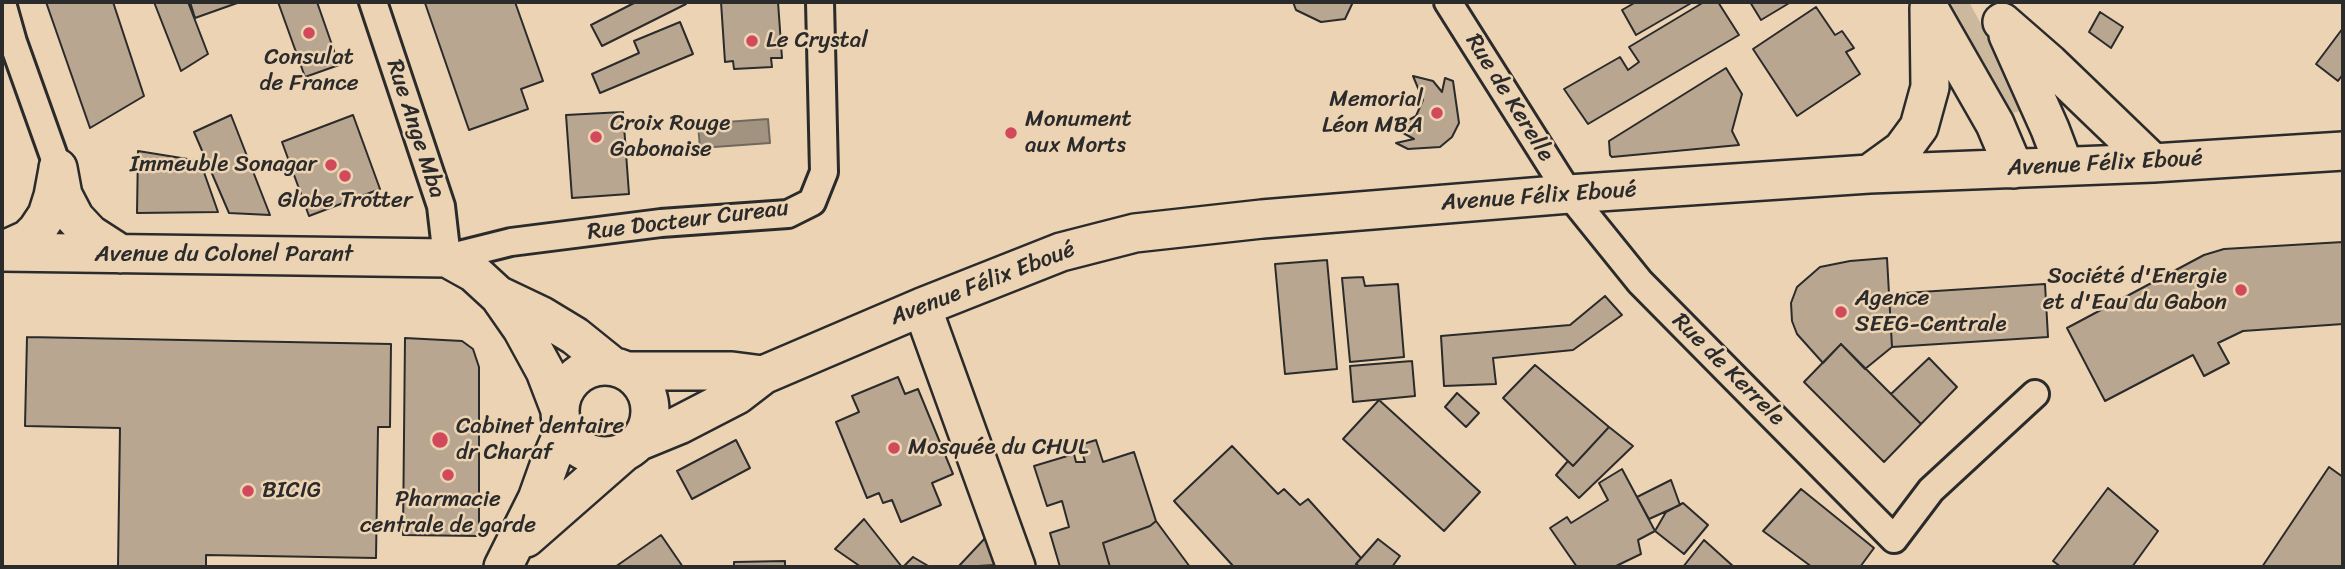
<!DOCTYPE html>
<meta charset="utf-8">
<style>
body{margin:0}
#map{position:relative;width:2345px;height:569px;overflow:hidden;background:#ebd3b3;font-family:Sriracha,sans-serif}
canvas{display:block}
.frame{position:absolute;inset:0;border:4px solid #2b2b2b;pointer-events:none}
</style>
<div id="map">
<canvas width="2345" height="569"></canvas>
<div class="frame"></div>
</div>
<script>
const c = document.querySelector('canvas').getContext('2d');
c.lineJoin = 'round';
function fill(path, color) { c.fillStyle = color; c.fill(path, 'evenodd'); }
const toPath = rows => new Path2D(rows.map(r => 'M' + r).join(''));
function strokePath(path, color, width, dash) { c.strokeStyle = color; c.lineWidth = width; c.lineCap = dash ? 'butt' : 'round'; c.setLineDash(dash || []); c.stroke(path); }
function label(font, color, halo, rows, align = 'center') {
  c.font = font + ' Sriracha,sans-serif'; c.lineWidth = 5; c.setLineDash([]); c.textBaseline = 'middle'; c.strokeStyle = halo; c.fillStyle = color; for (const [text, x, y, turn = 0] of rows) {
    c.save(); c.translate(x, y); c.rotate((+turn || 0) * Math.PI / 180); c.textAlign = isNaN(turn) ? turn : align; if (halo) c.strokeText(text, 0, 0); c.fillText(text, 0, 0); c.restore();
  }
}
fill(toPath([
 [1945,2,1969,2,2019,94,2020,111,2005,115]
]), '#ccb89d');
const water = toPath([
 [768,119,770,143,700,148,698,124,768,119]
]);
fill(water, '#a1937f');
strokePath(water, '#72695d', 2);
const building = toPath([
 [46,2,113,2,144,96,90,128,46,2],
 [154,2,188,2,208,54,181,71,154,2],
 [190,2,240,2,195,18,190,2],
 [278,2,317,2,339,65,305,77,278,2],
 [429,2,515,2,543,81,521,89,528,109,469,130,425,3,429,2],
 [636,2,685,2,686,4,602,46,591,25,636,2],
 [721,2,778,2,782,58,771,58,772,67,734,69,733,61,725,62,721,2],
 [1293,2,1353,2,1345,19,1321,22,1296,10,1293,2],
 [1636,2,1693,2,1636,35,1622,10,1636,2],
 [1704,2,1718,2,1739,35,1588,124,1564,89,1620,57,1628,70,1639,62,1629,47,1704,2],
 [1750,2,1791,2,1761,20,1750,2],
 [1816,7,1835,35,1842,31,1854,48,1846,52,1860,74,1797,116,1753,49,1816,7],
 [2100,12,2123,27,2111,48,2089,32,2100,12],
 [680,22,693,54,600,93,592,74,639,53,634,41,680,22],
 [2343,28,2343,74,2338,81,2316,64,2343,28],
 [1726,68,1742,94,1732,131,1739,145,1612,157,1610,155,1609,141,1726,68],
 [1413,76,1433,81,1442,92,1445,78,1453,81,1459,123,1452,137,1440,147,1408,149,1396,143,1414,139,1394,128,1416,116,1423,100,1413,76],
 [623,112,629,194,572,198,566,115,623,112],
 [231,115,270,215,229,213,194,132,231,115],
 [353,115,380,189,309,216,282,142,353,115],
 [138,151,200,161,218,212,137,213,138,151],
 [2343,242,2343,324,2243,331,2218,343,2229,363,2204,376,2193,355,2105,401,2067,328,2204,255,2224,249,2343,242],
 [1887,258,1892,347,1865,369,1841,344,1823,363,1797,334,1792,321,1791,303,1797,287,1820,267,1850,261,1887,258],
 [1327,260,1337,369,1285,374,1275,264,1327,260],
 [1363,277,1365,286,1398,284,1404,357,1350,362,1342,278,1363,277],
 [2045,284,2048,337,1892,347,1889,294,2045,284],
 [1605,296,1622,315,1573,350,1493,358,1496,384,1444,386,1441,336,1570,325,1605,296],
 [27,337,391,344,390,427,378,427,376,558,206,555,206,567,118,567,120,428,25,426,27,337],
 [405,338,462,341,473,349,479,367,479,536,403,535,405,338],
 [1841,344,1921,424,1884,462,1804,382,1841,344],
 [1929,358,1957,387,1921,424,1891,394,1929,358],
 [1412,361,1415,396,1353,402,1350,366,1412,361],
 [1535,365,1609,427,1573,466,1503,398,1535,365],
 [898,377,905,394,918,389,953,474,932,483,941,505,901,522,892,500,883,503,879,493,867,498,836,422,859,412,852,396,898,377],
 [1457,393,1479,413,1466,427,1445,407,1457,393],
 [1379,400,1480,492,1444,531,1343,439,1379,400],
 [1609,427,1633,446,1579,498,1556,475,1568,461,1573,466,1609,427],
 [736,440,750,468,692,499,677,471,736,440],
 [1096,440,1103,462,1134,452,1156,521,1150,526,1103,543,1110,567,1060,567,1050,533,1069,527,1062,501,1047,506,1034,466,1074,454,1076,462,1085,462,1080,445,1096,440],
 [1232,446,1278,494,1284,489,1300,505,1308,499,1361,558,1354,567,1234,567,1174,501,1232,446],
 [2329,467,2343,477,2343,567,2262,567,2329,467],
 [1622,469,1655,531,1638,540,1641,554,1614,567,1577,567,1550,528,1567,517,1571,523,1608,500,1599,483,1622,469],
 [1671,480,1680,505,1649,519,1637,497,1671,480],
 [2108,488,2158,531,2132,567,2061,567,2053,561,2108,488],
 [1801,489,1874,548,1860,567,1812,567,1763,531,1801,489],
 [1683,503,1708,525,1684,554,1655,531,1666,512,1683,503],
 [864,519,902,567,861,567,835,549,864,519],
 [1156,521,1190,567,1110,567,1103,543,1150,526,1156,521],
 [661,535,683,567,615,567,661,535],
 [988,535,997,565,958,567,988,535],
 [1378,539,1400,556,1392,567,1360,567,1356,564,1378,539],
 [1704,540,1734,567,1683,567,1704,540],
 [913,557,930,567,903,567,913,557],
 [785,561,785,567,734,567,734,562,785,561]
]);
fill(building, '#b9a690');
strokePath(building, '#2b2b2b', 2);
const street = toPath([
 [373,2,441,206,447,258,511,242,661,223,788,214,812,202,824,172,820,2],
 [1448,2,1569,194,1640,282,1894,539,1931,490,2035,394],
 [2,3,13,42,58,168]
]);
const secondary = toPath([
 [1931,12,1995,124,2014,169],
 [2002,22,2049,63,2153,163],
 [2008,35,2050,129,2064,166],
 [58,168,63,195,75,218,90,234,121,254],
 [1869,174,1902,150,1919,127,1930,87,1929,8],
 [2,251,28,239,37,230,47,215,53,196,58,169],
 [2,252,447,258,474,273,499,296,522,329,545,371,560,410],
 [500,296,542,316,575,336,611,365],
 [922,307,1016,567],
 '560 411a45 45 0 1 1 90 0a45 45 0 1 1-90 0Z',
 [627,371,732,371,763,375],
 [640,441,679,425,737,395,763,375,922,307,1061,252,1135,233,1262,219,1569,194,1869,174,2153,163,2343,151],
 [526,538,623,453],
 [503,567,537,499,551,460,564,430]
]);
strokePath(street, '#2b2b2b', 32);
strokePath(secondary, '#2b2b2b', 42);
strokePath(street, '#ebd3b3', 26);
strokePath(secondary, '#ebd3b3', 37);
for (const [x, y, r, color] of [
 [309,33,7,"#d1495b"],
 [752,41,7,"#d1495b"],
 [1437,113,7,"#d1495b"],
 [1011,133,7,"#d1495b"],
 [596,137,7,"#d1495b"],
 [331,165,7,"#d1495b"],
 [345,176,7,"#d1495b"],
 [2241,290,7,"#d1495b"],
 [1841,312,7,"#d1495b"],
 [440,440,9,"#d1495b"],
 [894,448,7,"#d1495b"],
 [448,475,7,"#d1495b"],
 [248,491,7,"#d1495b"]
]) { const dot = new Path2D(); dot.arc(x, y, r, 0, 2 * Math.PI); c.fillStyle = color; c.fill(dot); strokePath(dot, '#ebd3b3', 2.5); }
label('23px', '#2b2b2b', '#ebd3b3', [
 ["Le Crystal",766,41],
 ["Consulat",309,58,"center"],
 ["de France",309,84,"center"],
 ["Memorial",1423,100,"right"],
 ["Léon MBA",1423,126,"right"],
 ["Monument",1025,120],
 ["aux Morts",1025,146],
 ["Croix Rouge",610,124],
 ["Gabonaise",610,150],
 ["Immeuble Sonagar",317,165,"right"],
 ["Globe Trotter",345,201,"center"],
 ["Société d'Energie",2227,277,"right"],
 ["et d'Eau du Gabon",2227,303,"right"],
 ["Agence",1855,299],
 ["SEEG-Centrale",1855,325],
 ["Cabinet dentaire",456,427],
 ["dr Charaf",456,453],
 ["Mosquée du CHUL",908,448],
 ["BICIG",262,491],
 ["Pharmacie",448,500,"center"],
 ["centrale de garde",448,526,"center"]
], 'left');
label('23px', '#2b2b2b', '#ebd3b3', [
 ["Rue de Kerelle",1509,98,58],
 ["Rue Ange Mba",415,129,72],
 ["Avenue Félix Eboué",2105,164,-3],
 ["Avenue Félix Eboué",1539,197,-4],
 ["Rue Docteur Cureau",688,221,-7],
 ["Avenue du Colonel Parant",224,255],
 ["Avenue Félix Eboué",983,284,-21],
 ["Rue de Kerrele",1728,370,45]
]);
</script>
